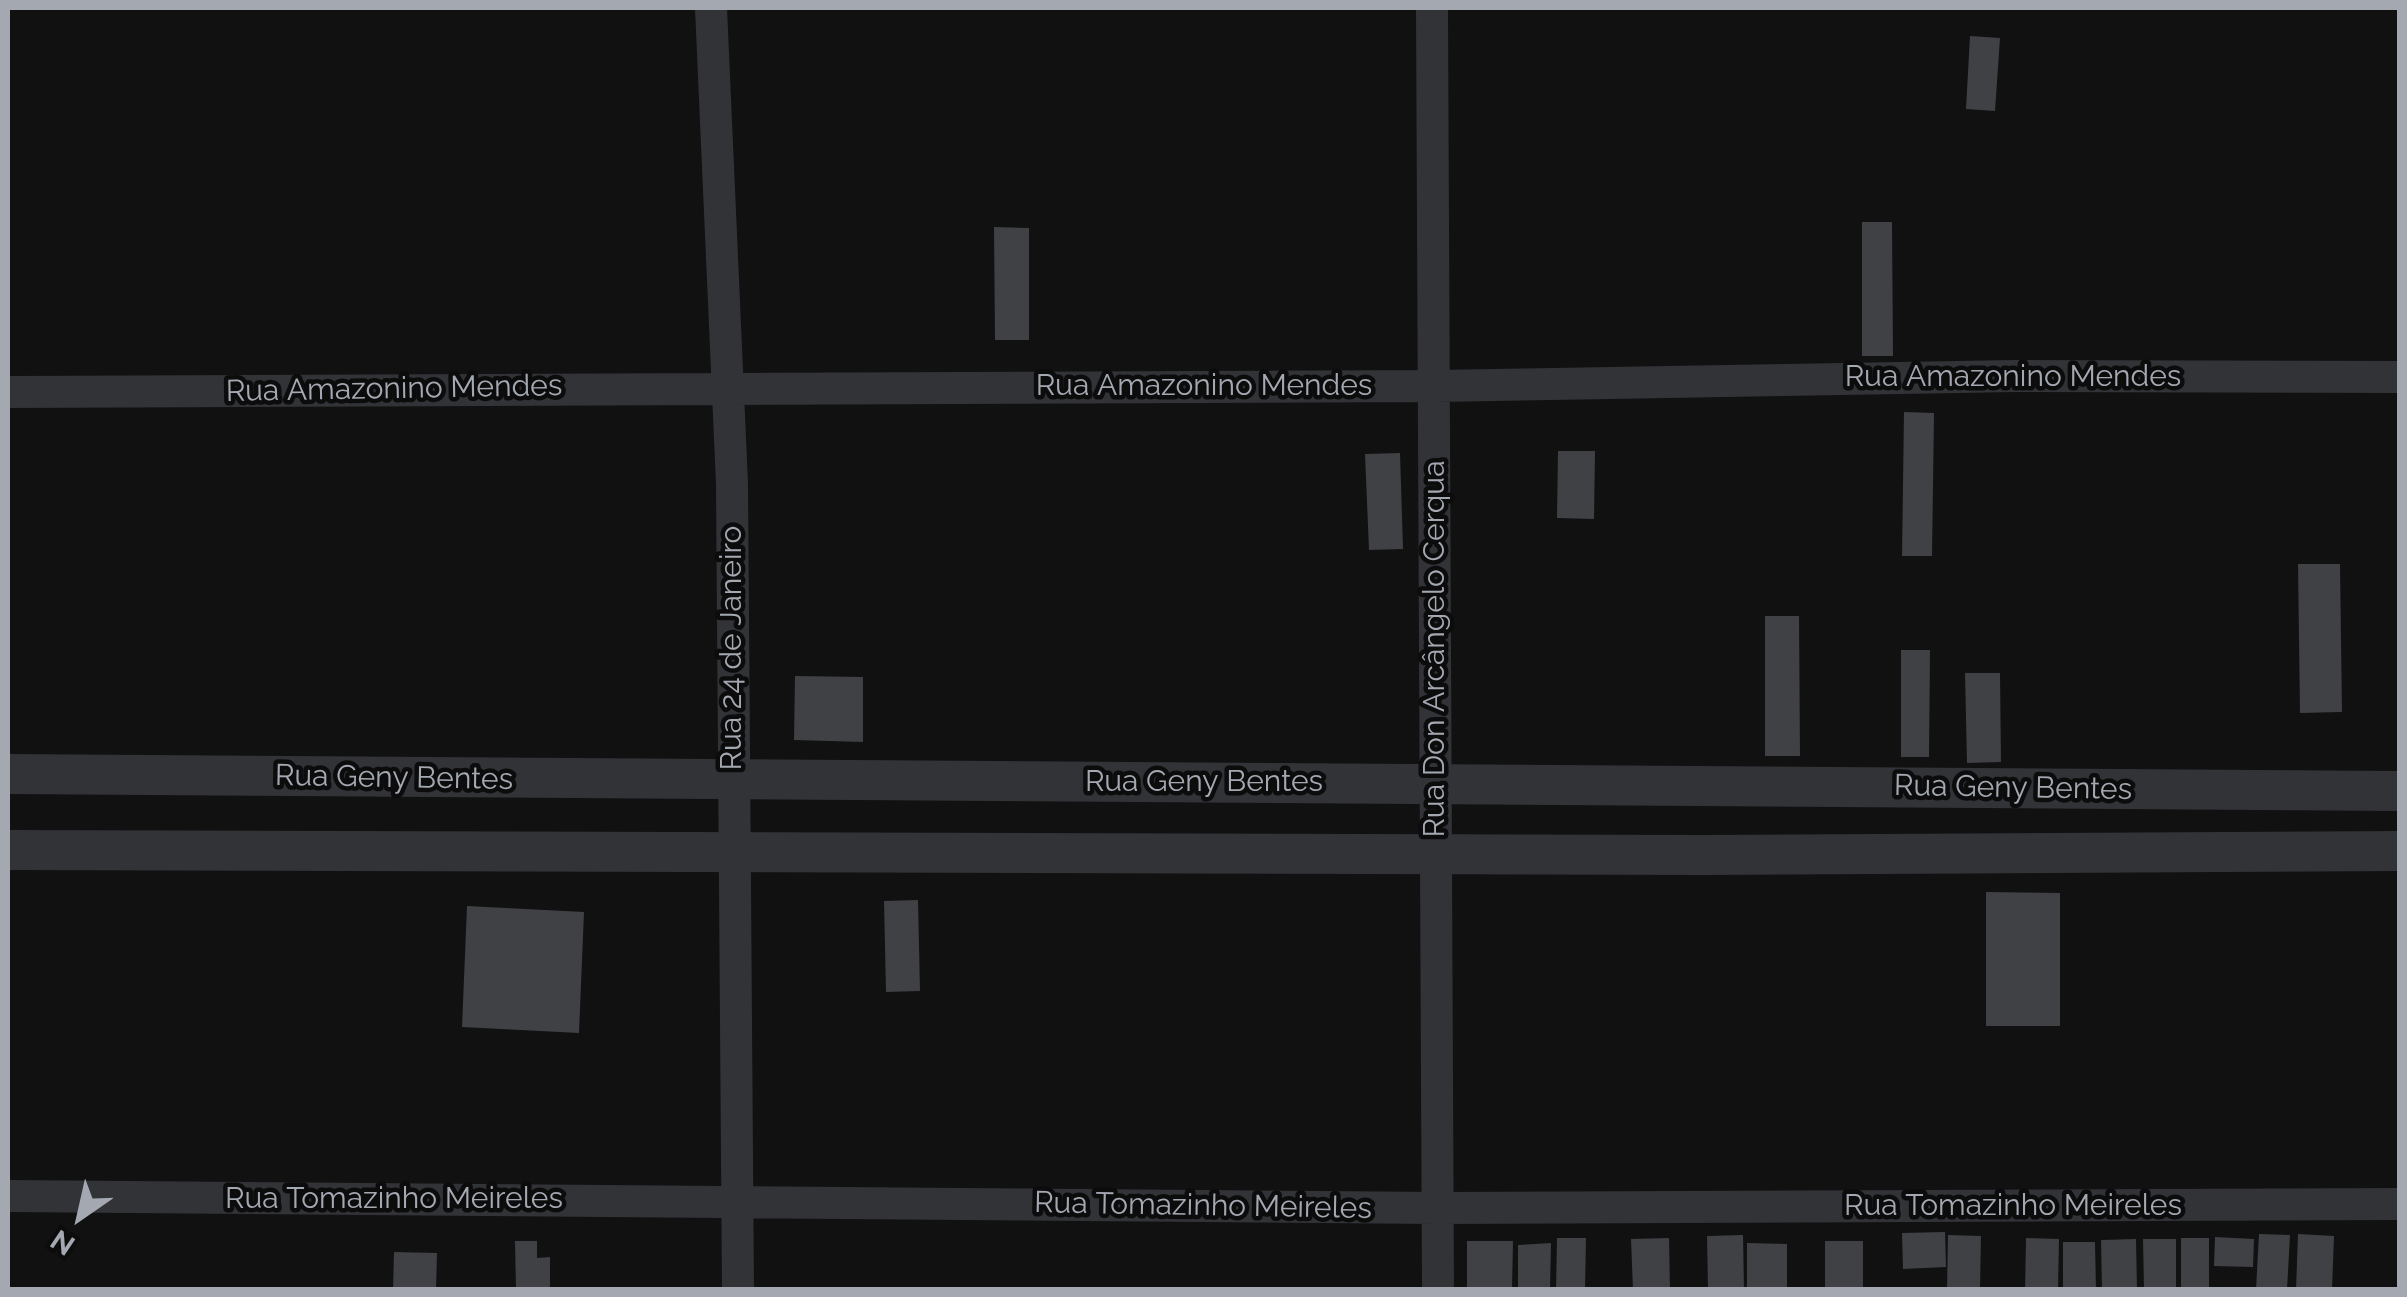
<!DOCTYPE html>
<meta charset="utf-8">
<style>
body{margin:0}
#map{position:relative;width:2407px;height:1297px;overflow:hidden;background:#111112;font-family:Raleway,sans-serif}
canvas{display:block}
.frame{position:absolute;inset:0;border:10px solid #a4a8b1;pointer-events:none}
.north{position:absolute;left:30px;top:1167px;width:100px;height:100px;-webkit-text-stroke:8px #0c0c0d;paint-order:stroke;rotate:214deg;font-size:28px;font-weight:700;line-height:40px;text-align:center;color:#a4a8b1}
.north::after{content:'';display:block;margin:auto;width:35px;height:45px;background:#a4a8b1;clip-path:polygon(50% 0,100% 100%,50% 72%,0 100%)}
</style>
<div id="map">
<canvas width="2407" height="1297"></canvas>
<div class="frame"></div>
<div class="north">N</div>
</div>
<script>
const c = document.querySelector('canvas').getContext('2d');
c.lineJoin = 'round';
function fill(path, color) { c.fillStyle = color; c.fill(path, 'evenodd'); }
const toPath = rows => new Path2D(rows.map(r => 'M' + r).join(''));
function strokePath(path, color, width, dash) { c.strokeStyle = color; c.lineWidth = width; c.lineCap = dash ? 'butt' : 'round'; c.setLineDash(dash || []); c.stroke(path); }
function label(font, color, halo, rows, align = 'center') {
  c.font = font + ' Raleway,sans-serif'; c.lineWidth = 9; c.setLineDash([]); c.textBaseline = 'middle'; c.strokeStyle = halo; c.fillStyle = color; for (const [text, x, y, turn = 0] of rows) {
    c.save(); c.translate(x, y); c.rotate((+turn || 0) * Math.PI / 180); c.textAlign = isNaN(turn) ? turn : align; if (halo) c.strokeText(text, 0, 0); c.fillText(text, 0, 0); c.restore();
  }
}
fill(toPath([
 [1970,36,2000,38,1995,111,1966,109],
 [1862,222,1892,222,1893,356,1862,356],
 [994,227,1029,228,1029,340,995,340],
 [1904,412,1934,413,1932,556,1902,556],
 [1558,451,1595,451,1594,519,1557,518],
 [1400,453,1403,549,1369,550,1365,454],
 [2298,564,2340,564,2342,712,2300,713],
 [1765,616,1799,616,1800,756,1765,756],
 [1901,650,1930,650,1929,757,1901,757],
 [1965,673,2000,673,2001,762,1967,763],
 [795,676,863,677,863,742,794,740],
 [1986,892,2060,893,2060,1026,1986,1026],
 [918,900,920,991,886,992,884,901],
 [467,906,584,912,579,1033,462,1027],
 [1945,1232,1946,1267,1903,1269,1902,1233],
 [2259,1234,2290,1235,2287,1290,2256,1290],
 [2298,1234,2334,1236,2332,1290,2296,1290],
 [1743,1235,1744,1290,1708,1290,1707,1236],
 [1948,1235,1981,1236,1980,1290,1947,1290],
 [2215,1237,2254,1239,2253,1267,2214,1266],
 [1557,1238,1586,1238,1585,1290,1556,1290],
 [1669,1238,1670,1290,1633,1290,1631,1239],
 [2026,1238,2059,1239,2058,1290,2025,1290],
 [2181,1238,2209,1238,2209,1290,2181,1290],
 [2136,1239,2137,1290,2102,1290,2101,1240],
 [2143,1239,2176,1239,2176,1290,2144,1290],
 [515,1241,537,1241,537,1258,550,1257,550,1290,516,1290],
 [1467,1241,1513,1241,1512,1290,1467,1290],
 [1825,1241,1863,1241,1863,1290,1825,1290],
 [2063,1242,2095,1242,2096,1290,2063,1290],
 [1551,1243,1550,1290,1518,1290,1518,1245],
 [1747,1243,1787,1244,1787,1290,1747,1290],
 [394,1252,437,1253,436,1290,393,1290]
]), '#404145');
strokePath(toPath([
 [711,8,732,484,738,1290],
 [1432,8,1438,1290],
 [8,392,1436,386,2016,376,2400,377],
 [8,1196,1439,1208,2400,1204]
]), '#323337', 32);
strokePath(toPath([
 [8,774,2400,791],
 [8,850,1703,855,2400,851]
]), '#323337', 40);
label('30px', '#a4a8b1', '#0c0c0d', [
 ["Rua Amazonino Mendes",2013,377],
 ["Rua Amazonino Mendes",1204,386],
 ["Rua Amazonino Mendes",394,389,-1],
 ["Rua 24 de Janeiro",732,648,-90],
 ["Rua Don Arcângelo Cerqua",1435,649,-90],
 ["Rua Geny Bentes",394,778,1],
 ["Rua Geny Bentes",1204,782],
 ["Rua Geny Bentes",2013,788,1],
 ["Rua Tomazinho Meireles",394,1199],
 ["Rua Tomazinho Meireles",1203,1206,1],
 ["Rua Tomazinho Meireles",2013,1206]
]);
</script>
